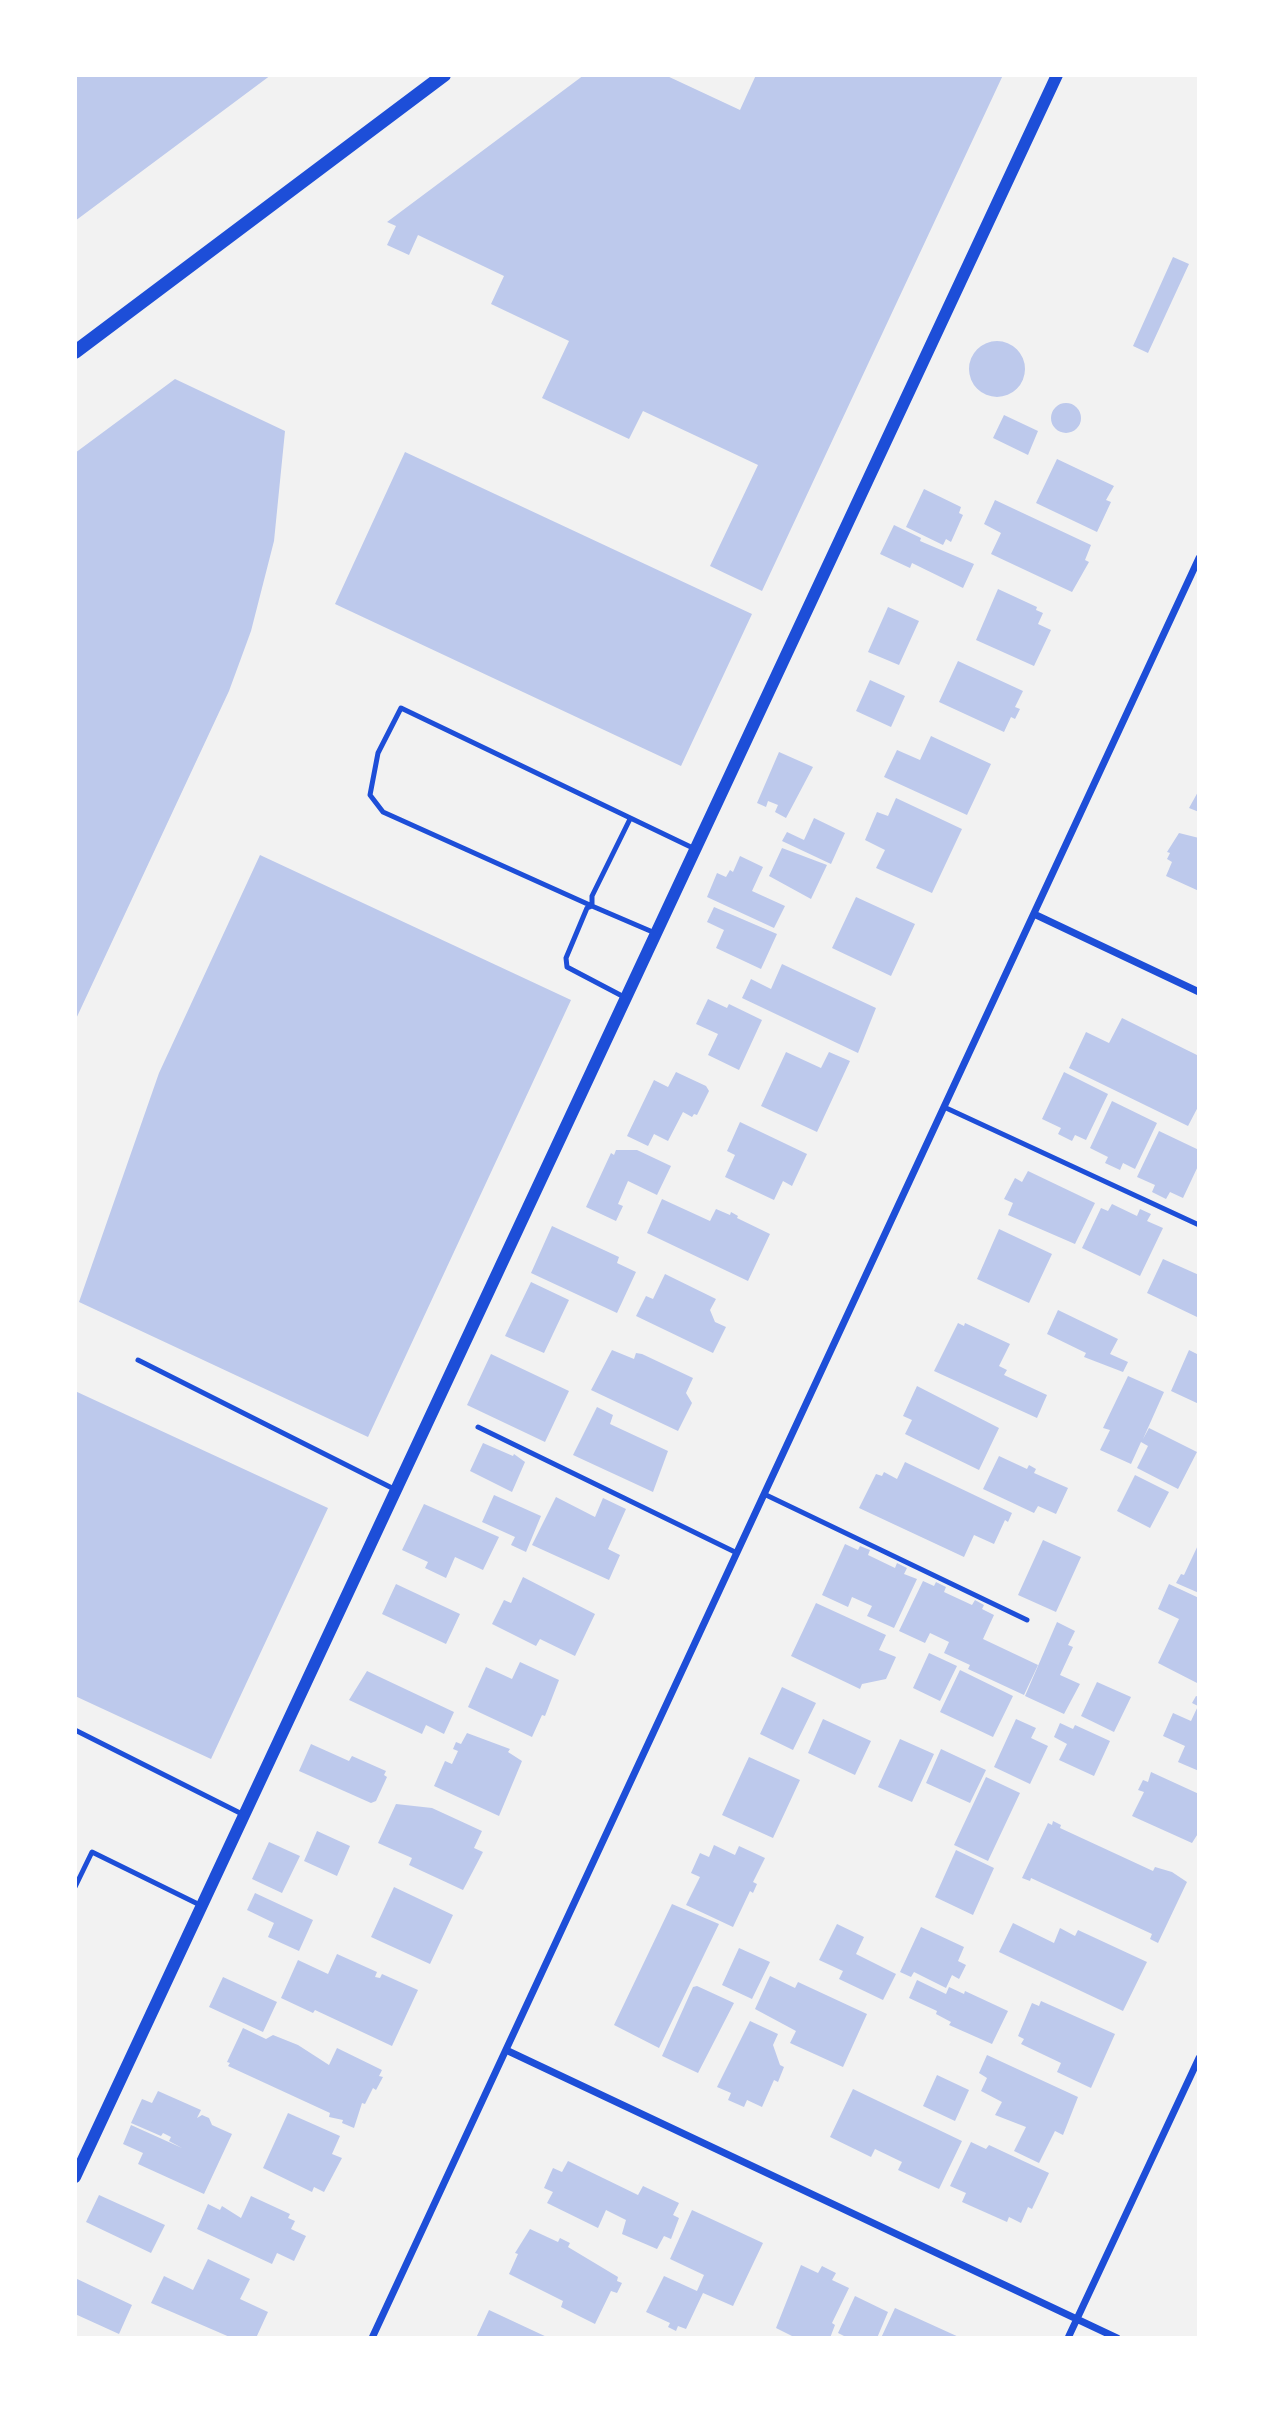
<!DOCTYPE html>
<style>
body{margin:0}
#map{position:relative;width:1274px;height:2413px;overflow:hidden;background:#f2f2f2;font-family:"Fira Sans",sans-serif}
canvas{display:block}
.frame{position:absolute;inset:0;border:77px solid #fff;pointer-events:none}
</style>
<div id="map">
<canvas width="1274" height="2413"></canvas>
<div class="frame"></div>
</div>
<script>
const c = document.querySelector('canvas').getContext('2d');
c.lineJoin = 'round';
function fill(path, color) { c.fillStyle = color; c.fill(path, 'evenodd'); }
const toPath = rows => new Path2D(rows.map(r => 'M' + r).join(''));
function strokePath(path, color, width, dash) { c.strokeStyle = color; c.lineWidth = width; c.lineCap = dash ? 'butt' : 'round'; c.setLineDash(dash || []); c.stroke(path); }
fill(toPath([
 [75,75,271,75,75,221],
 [584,75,665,75,740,110,756,75,1003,75,762,591,710,566,758,465,643,411,629,439,542,398,569,341,491,304,504,276,418,235,409,255,387,245,396,226,387,222],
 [1173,257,1189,264,1148,353,1133,346],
 '969 369a28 28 0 1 1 56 0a28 28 0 1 1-56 0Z',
 [175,379,285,431,274,541,251,631,229,691,75,1021,75,453],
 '1051 418a15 15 0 1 1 30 0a15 15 0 1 1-30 0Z',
 [1004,415,1038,431,1028,455,993,438],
 [405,452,752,614,681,766,335,604],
 [1057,459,1114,486,1106,500,1111,502,1097,532,1036,503],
 [924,489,961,507,959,513,963,515,951,542,946,539,943,545,906,527],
 [995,500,1091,545,1085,560,1089,562,1072,592,991,554,1001,533,984,524],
 [894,525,921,538,920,541,974,564,963,588,912,563,910,568,880,554],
 [998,589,1037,607,1036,610,1043,613,1038,624,1051,630,1034,666,976,640],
 [888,607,919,621,899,665,868,652],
 [958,661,1023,691,1015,707,1020,709,1015,719,1011,717,1004,732,939,702],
 [870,680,905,696,891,727,856,711],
 [931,736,991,764,967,815,884,777,897,750,920,760],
 [779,752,813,767,786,818,775,812,778,805,768,801,766,807,757,803],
 [1199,790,1199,812,1189,808],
 [896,798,962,829,932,893,876,868,885,850,865,840,877,812,888,816],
 [814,818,845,833,831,864,782,841,787,832,804,840],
 [1179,833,1199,838,1199,891,1166,876,1172,862,1167,859,1170,853,1167,852],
 [782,848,827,865,811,899,769,876],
 [260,855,571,1000,368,1437,79,1302,159,1073],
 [740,856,763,867,752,891,785,906,774,928,707,897,717,873,726,877,730,870,733,872],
 [856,897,915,924,891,976,832,948],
 [714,907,777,934,761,969,716,948,724,930,707,922],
 [782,964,876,1008,858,1053,742,998,751,979,771,989],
 [708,999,727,1008,729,1004,762,1020,739,1070,708,1055,718,1034,696,1024],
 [1122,1018,1199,1056,1199,1105,1188,1126,1069,1068,1086,1032,1109,1043],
 [786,1052,821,1068,829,1052,850,1061,817,1132,761,1106],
 [676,1072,706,1086,709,1091,697,1115,694,1114,692,1117,683,1112,668,1141,654,1134,648,1146,627,1136,654,1080,668,1087],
 [1064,1072,1108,1094,1086,1140,1075,1135,1072,1141,1058,1134,1061,1128,1042,1119],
 [1112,1101,1157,1123,1135,1169,1123,1163,1120,1170,1105,1163,1108,1157,1090,1148],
 [740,1122,807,1154,792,1186,783,1181,774,1200,725,1177,735,1155,727,1151],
 [1159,1131,1199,1150,1199,1164,1183,1198,1170,1192,1166,1199,1152,1192,1155,1185,1137,1177],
 [616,1150,637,1150,671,1166,657,1195,628,1181,618,1204,623,1206,616,1221,586,1207,611,1153,614,1155],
 [1028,1171,1095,1203,1075,1244,1008,1215,1013,1203,1004,1199,1015,1178,1022,1182],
 [662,1199,710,1221,716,1209,730,1215,731,1212,738,1216,737,1218,770,1234,748,1281,647,1233],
 [1112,1204,1137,1216,1140,1209,1151,1214,1147,1221,1163,1228,1140,1276,1082,1248,1101,1208,1108,1211],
 [552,1226,619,1257,617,1263,636,1272,617,1313,531,1273],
 [999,1229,1052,1254,1029,1303,977,1279],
 [1163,1259,1199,1275,1197,1317,1147,1293],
 [665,1274,716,1299,710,1310,715,1322,726,1327,713,1353,636,1316,646,1296,653,1299],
 [531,1282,569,1300,544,1353,505,1336],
 [1058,1310,1118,1339,1110,1354,1128,1362,1123,1372,1084,1357,1086,1353,1047,1334],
 [958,1323,964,1326,965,1323,1010,1344,999,1366,1007,1370,1004,1375,1047,1395,1037,1418,934,1371],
 [612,1350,634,1359,636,1353,642,1354,693,1378,686,1393,692,1403,678,1431,591,1390],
 [1189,1350,1199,1355,1199,1404,1171,1391],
 [491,1354,569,1391,545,1442,467,1405],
 [1128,1376,1164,1392,1143,1439,1149,1428,1197,1452,1178,1489,1137,1468,1148,1446,1141,1442,1131,1464,1100,1450,1110,1430,1103,1428],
 [917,1386,999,1428,979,1470,905,1434,912,1420,903,1416],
 [75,1391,328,1508,211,1759,75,1696],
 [597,1407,613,1415,610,1424,668,1451,653,1492,573,1455],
 [483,1443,513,1456,514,1454,525,1462,512,1492,470,1471],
 [999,1456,1027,1469,1029,1465,1036,1469,1034,1473,1068,1488,1056,1514,1038,1506,1034,1513,983,1489],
 [905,1462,1012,1513,1008,1522,1005,1520,994,1544,974,1535,964,1557,859,1508,876,1474,882,1476,884,1472,897,1479],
 [1135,1475,1169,1492,1150,1528,1117,1511],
 [494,1495,541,1516,526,1552,511,1545,515,1537,482,1522],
 [556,1497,595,1517,603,1498,626,1509,608,1549,620,1555,609,1580,532,1545],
 [424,1504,499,1537,483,1570,455,1557,446,1578,425,1568,428,1562,402,1550],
 [1043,1540,1081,1557,1056,1612,1018,1595],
 [1199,1543,1199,1593,1176,1583,1181,1574,1184,1575],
 [845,1544,858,1550,860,1546,870,1550,868,1555,895,1568,897,1563,907,1568,904,1574,917,1579,894,1628,867,1616,872,1606,852,1597,848,1607,822,1595],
 [523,1577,595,1614,575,1656,540,1639,536,1646,492,1624,504,1600,511,1603],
 [923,1581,934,1586,936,1582,946,1587,944,1592,972,1605,975,1600,984,1605,982,1609,994,1615,983,1639,1038,1665,1024,1695,968,1669,970,1665,944,1653,949,1642,930,1633,925,1643,899,1631],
 [396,1584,460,1614,446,1644,382,1614],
 [1169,1584,1199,1598,1199,1684,1158,1663,1179,1619,1158,1609],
 [816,1603,886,1635,879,1650,896,1657,886,1679,862,1684,860,1689,791,1656],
 [1057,1622,1075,1631,1068,1645,1073,1647,1060,1675,1080,1684,1064,1714,1025,1696],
 [929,1653,957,1666,940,1701,913,1688],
 [520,1662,559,1680,545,1716,542,1715,532,1737,468,1707,486,1667,512,1679],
 [960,1670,1013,1696,993,1737,940,1712],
 [367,1671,454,1712,444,1734,426,1725,422,1734,349,1700],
 [1097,1682,1131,1697,1114,1732,1081,1716],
 [782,1687,816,1703,793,1750,760,1734],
 [1196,1696,1199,1697,1199,1771,1178,1762,1185,1746,1163,1736,1173,1713,1191,1721,1198,1706,1192,1703],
 [823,1719,871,1741,855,1775,808,1753],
 [1016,1719,1036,1728,1031,1738,1048,1746,1030,1784,994,1767],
 [1060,1723,1073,1729,1075,1725,1110,1741,1094,1776,1059,1760,1067,1744,1054,1737],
 [467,1733,510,1749,508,1752,522,1761,499,1816,434,1786,445,1761,452,1764,458,1751,453,1749,456,1742,461,1744],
 [900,1739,934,1754,912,1802,878,1787],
 [311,1744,349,1761,352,1756,386,1771,384,1775,387,1777,376,1801,371,1803,299,1771],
 [941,1749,986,1770,970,1803,926,1783],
 [749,1757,800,1780,773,1838,722,1815],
 [1151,1772,1199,1794,1199,1832,1192,1843,1132,1816,1144,1792,1138,1790,1143,1780,1148,1782],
 [986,1777,1020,1793,988,1861,954,1845],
 [396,1804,432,1808,482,1831,474,1848,483,1852,463,1890,409,1865,412,1858,378,1843],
 [1053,1821,1061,1825,1060,1828,1153,1871,1155,1867,1172,1872,1187,1882,1158,1943,1150,1939,1152,1934,1031,1878,1030,1881,1022,1878,1048,1823,1052,1825],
 [317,1831,350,1846,337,1876,304,1861],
 [269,1842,300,1856,282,1893,252,1879],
 [714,1845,735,1855,739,1846,765,1858,753,1882,757,1884,753,1893,750,1891,733,1927,686,1905,700,1877,691,1873,700,1853,709,1857],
 [956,1850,994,1868,973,1915,935,1897],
 [394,1887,453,1915,430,1964,371,1937],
 [255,1893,313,1920,299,1951,268,1937,274,1923,247,1910],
 [672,1904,719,1924,659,2048,614,2025],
 [1013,1923,1054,1943,1060,1928,1075,1936,1078,1930,1147,1962,1123,2011,999,1952],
 [837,1924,864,1937,856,1954,896,1974,883,2000,839,1979,843,1971,819,1960],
 [921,1927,964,1947,958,1961,966,1965,959,1979,952,1975,946,1988,914,1972,911,1977,900,1972],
 [739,1948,770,1962,752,1999,722,1985],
 [337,1954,377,1972,375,1977,380,1978,382,1974,418,1990,392,2046,315,2010,313,2013,281,1998,298,1960,328,1974],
 [770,1976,795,1988,798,1982,867,2014,843,2067,790,2043,796,2031,755,2009],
 [223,1977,277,2002,263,2032,209,2007],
 [917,1980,946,1994,949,1987,964,1994,965,1991,1008,2011,992,2044,949,2025,951,2022,936,2014,937,2011,909,1998],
 [697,1986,734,2003,698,2073,662,2056,693,1987],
 [1041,2001,1115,2034,1091,2088,1057,2072,1061,2063,1021,2044,1024,2039,1018,2036,1032,2003,1039,2006],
 [750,2021,778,2034,773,2045,780,2065,784,2067,778,2082,774,2080,762,2107,747,2100,744,2107,728,2100,731,2093,717,2087],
 [243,2028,266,2039,273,2035,298,2045,329,2065,337,2048,382,2070,379,2076,383,2077,376,2090,373,2088,365,2104,362,2103,354,2128,342,2123,343,2120,329,2117,330,2113,228,2066,230,2063,227,2062],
 [987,2055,1078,2097,1063,2135,1055,2131,1039,2163,1014,2151,1026,2127,995,2115,1002,2102,981,2091,987,2078,979,2073],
 [937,2075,969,2090,955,2121,923,2106],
 [853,2089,962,2141,939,2189,898,2170,902,2162,875,2149,871,2157,830,2137],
 [158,2091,201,2110,197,2118,202,2115,209,2118,212,2125,232,2134,204,2194,138,2164,143,2153,123,2144,131,2125,182,2148,169,2141,171,2137,163,2133,161,2136,131,2123,142,2099,152,2103],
 [288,2113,340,2136,332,2154,342,2158,324,2192,314,2187,312,2192,263,2168],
 [971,2142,986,2149,989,2145,1049,2173,1032,2209,1028,2207,1021,2223,1009,2217,1007,2222,962,2202,966,2193,950,2186],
 [568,2161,638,2195,643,2186,679,2203,673,2215,679,2218,671,2239,664,2236,657,2249,622,2234,626,2220,606,2210,598,2228,547,2203,553,2192,544,2188,553,2168,562,2172],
 [99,2195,165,2225,151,2253,86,2222],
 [251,2196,290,2214,288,2218,295,2221,291,2229,306,2236,294,2261,277,2253,272,2264,197,2229,208,2204,220,2210,222,2206,241,2218],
 [692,2210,763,2243,733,2306,703,2293,686,2329,678,2326,676,2331,668,2327,670,2323,646,2312,664,2276,697,2291,704,2275,670,2259],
 [530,2229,558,2242,560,2238,570,2243,568,2247,618,2277,617,2281,622,2283,617,2293,611,2291,595,2324,561,2307,563,2301,509,2274,518,2254,515,2253],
 [208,2259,250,2279,240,2299,268,2312,256,2338,232,2338,151,2303,164,2276,193,2290],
 [801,2265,818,2273,822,2266,836,2273,832,2280,849,2288,832,2323,835,2325,830,2338,796,2338,776,2328],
 [75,2278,132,2305,119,2334,75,2314],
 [855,2296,888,2312,877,2338,848,2338,838,2333],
 [895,2308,961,2338,881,2338],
 [489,2310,549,2338,476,2338]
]), '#bdc9ec');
strokePath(toPath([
 [630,819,592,896,592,906,383,812,370,795,378,753,401,708,695,849],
 [626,998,567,967,566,958,587,908,592,906,655,933],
 [944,1107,1199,1225],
 [138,1360,396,1490],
 [478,1427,737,1553],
 [764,1494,1027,1620],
 [75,1730,244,1815],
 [75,1887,92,1852,202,1906]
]), '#1d4ed8', 5);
strokePath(toPath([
 [1034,914,1199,992],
 [506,2050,1117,2338],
 [372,2338,1199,558],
 [1068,2338,1199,2058]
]), '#1d4ed8', 7);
strokePath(toPath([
 [75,2177,1057,75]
]), '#1d4ed8', 12);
strokePath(toPath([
 [75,352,444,75]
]), '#1d4ed8', 14);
</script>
